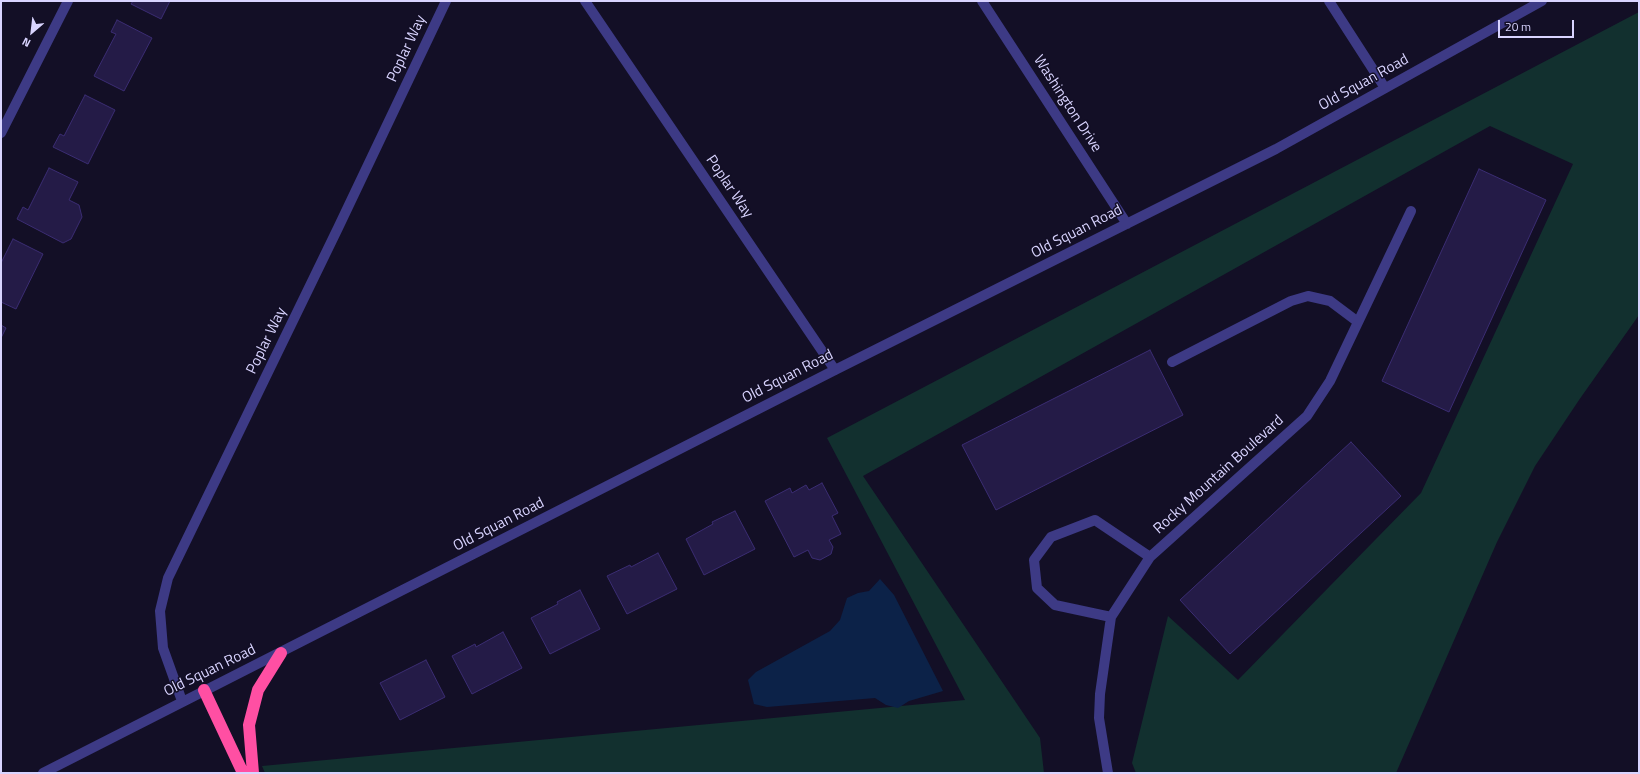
<!DOCTYPE html>
<style>
body{margin:0}
#map{position:relative;width:1640px;height:774px;overflow:hidden;background:#130f26;font-family:"Titillium Web",sans-serif}
canvas{display:block}
.frame{position:absolute;inset:0;border:2px solid #d9d4ff;pointer-events:none}
.north{position:absolute;left:12px;top:12px;width:40px;height:40px;-webkit-text-stroke:3px #130f26;paint-order:stroke;rotate:208deg;font-size:11px;font-weight:700;line-height:16px;text-align:center;color:#d9d4ff}
.north::after{content:'';display:block;margin:auto;width:14px;height:18px;background:#d9d4ff;clip-path:polygon(50% 0,100% 100%,50% 72%,0 100%)}
.scale{position:absolute;left:1498px;top:20px;width:76px;height:18px;box-sizing:border-box;border:2px solid #d9d4ff;border-top:0;padding-left:5px;font-size:12px;line-height:14px;white-space:nowrap;color:#d9d4ff;-webkit-text-stroke:3px #130f26;paint-order:stroke}
</style>
<div id="map">
<canvas width="1640" height="774"></canvas>
<div class="frame"></div>
<div class="north">N</div>
<div class="scale">20 m</div>
</div>
<script>
const c = document.querySelector('canvas').getContext('2d');
c.lineJoin = 'round';
function fill(path, color) { c.fillStyle = color; c.fill(path, 'evenodd'); }
const toPath = rows => new Path2D(rows.map(r => 'M' + r).join(''));
function strokePath(path, color, width, dash) { c.strokeStyle = color; c.lineWidth = width; c.lineCap = dash ? 'butt' : 'round'; c.setLineDash(dash || []); c.stroke(path); }
function label(font, color, halo, rows, align = 'center') {
  c.font = font + ' "Titillium Web",sans-serif'; c.lineWidth = 3; c.setLineDash([]); c.textBaseline = 'middle'; c.strokeStyle = halo; c.fillStyle = color; for (const [text, x, y, turn = 0] of rows) {
    c.save(); c.translate(x, y); c.rotate((+turn || 0) * Math.PI / 180); c.textAlign = isNaN(turn) ? turn : align; if (halo) c.strokeText(text, 0, 0); c.fillText(text, 0, 0); c.restore();
  }
}
fill(toPath([
 [1639,12,1639,315,1579,400,1535,466,1497,542,1396,773,1136,773,1132,763,1168,616,1238,680,1421,493,1573,164,1490,126,863,476,1040,738,1044,773,265,773,262,766,965,700,827,438]
]), '#12302f');
fill(toPath([
 [880,579,894,595,943,691,909,701,898,708,886,705,875,698,767,707,754,704,748,680,756,672,830,631,840,620,847,598,858,593,869,591]
]), '#0c2248');
const building = toPath([
 [133,1,170,1,161,19,131,4,133,1],
 [117,20,152,38,124,91,94,76,116,34,111,32,117,20],
 [85,95,115,110,88,164,53,147,60,134,64,136,85,95],
 [49,168,78,182,69,200,79,205,82,217,71,239,63,243,17,219,23,207,28,210,49,168],
 [1479,169,1546,200,1449,412,1382,381,1479,169],
 [13,239,43,254,16,309,1,302,1,263,13,239],
 [1,325,6,328,1,338,1,325],
 [1150,350,1183,415,996,510,962,445,1150,350],
 [1351,442,1401,496,1230,654,1180,600,1351,442],
 [822,483,838,513,832,516,841,534,829,540,833,547,831,554,820,560,812,558,808,550,794,557,765,501,790,488,792,493,806,485,809,490,822,483],
 [735,511,755,549,704,575,686,539,713,524,712,522,735,511],
 [658,553,677,589,627,614,607,576,630,565,631,567,658,553],
 [580,590,600,629,550,654,531,618,558,604,557,602,580,590],
 [503,632,522,668,472,694,452,656,475,644,476,647,503,632],
 [426,660,445,697,400,720,380,683,426,660]
]);
fill(building, '#241b47');
strokePath(building, '#3b2d73', 1);
strokePath(toPath([
 [585,1,835,370],
 [982,1,1127,224],
 [1329,1,1385,88],
 [1,133,68,1],
 [1172,362,1291,301,1308,296,1330,301,1358,322],
 [1111,617,1055,605,1037,588,1034,560,1051,537,1095,520,1150,557],
 [182,701,163,648,160,611,168,578,338,228,446,1],
 [43,773,835,370,1276,149,1542,1],
 [1108,773,1099,718,1100,694,1111,617,1150,557,1307,416,1330,381,1411,211]
]), '#3d3a85', 10);
strokePath(toPath([
 [204,690,243,773],
 [253,773,249,725,258,690,281,653]
]), '#ff4fa3', 12);
label('15px', '#d9d4ff', '#130f26', [
 ["Poplar Way",407,49,-65],
 ["Old Squan Road",1364,83,-29],
 ["Washington Drive",1067,104,57],
 ["Poplar Way",729,187,56],
 ["Old Squan Road",1077,232,-27],
 ["Poplar Way",267,341,-64],
 ["Old Squan Road",788,377,-27],
 ["Rocky Mountain Boulevard",1219,475,-42],
 ["Old Squan Road",499,525,-27],
 ["Old Squan Road",210,671,-26]
]);
</script>
